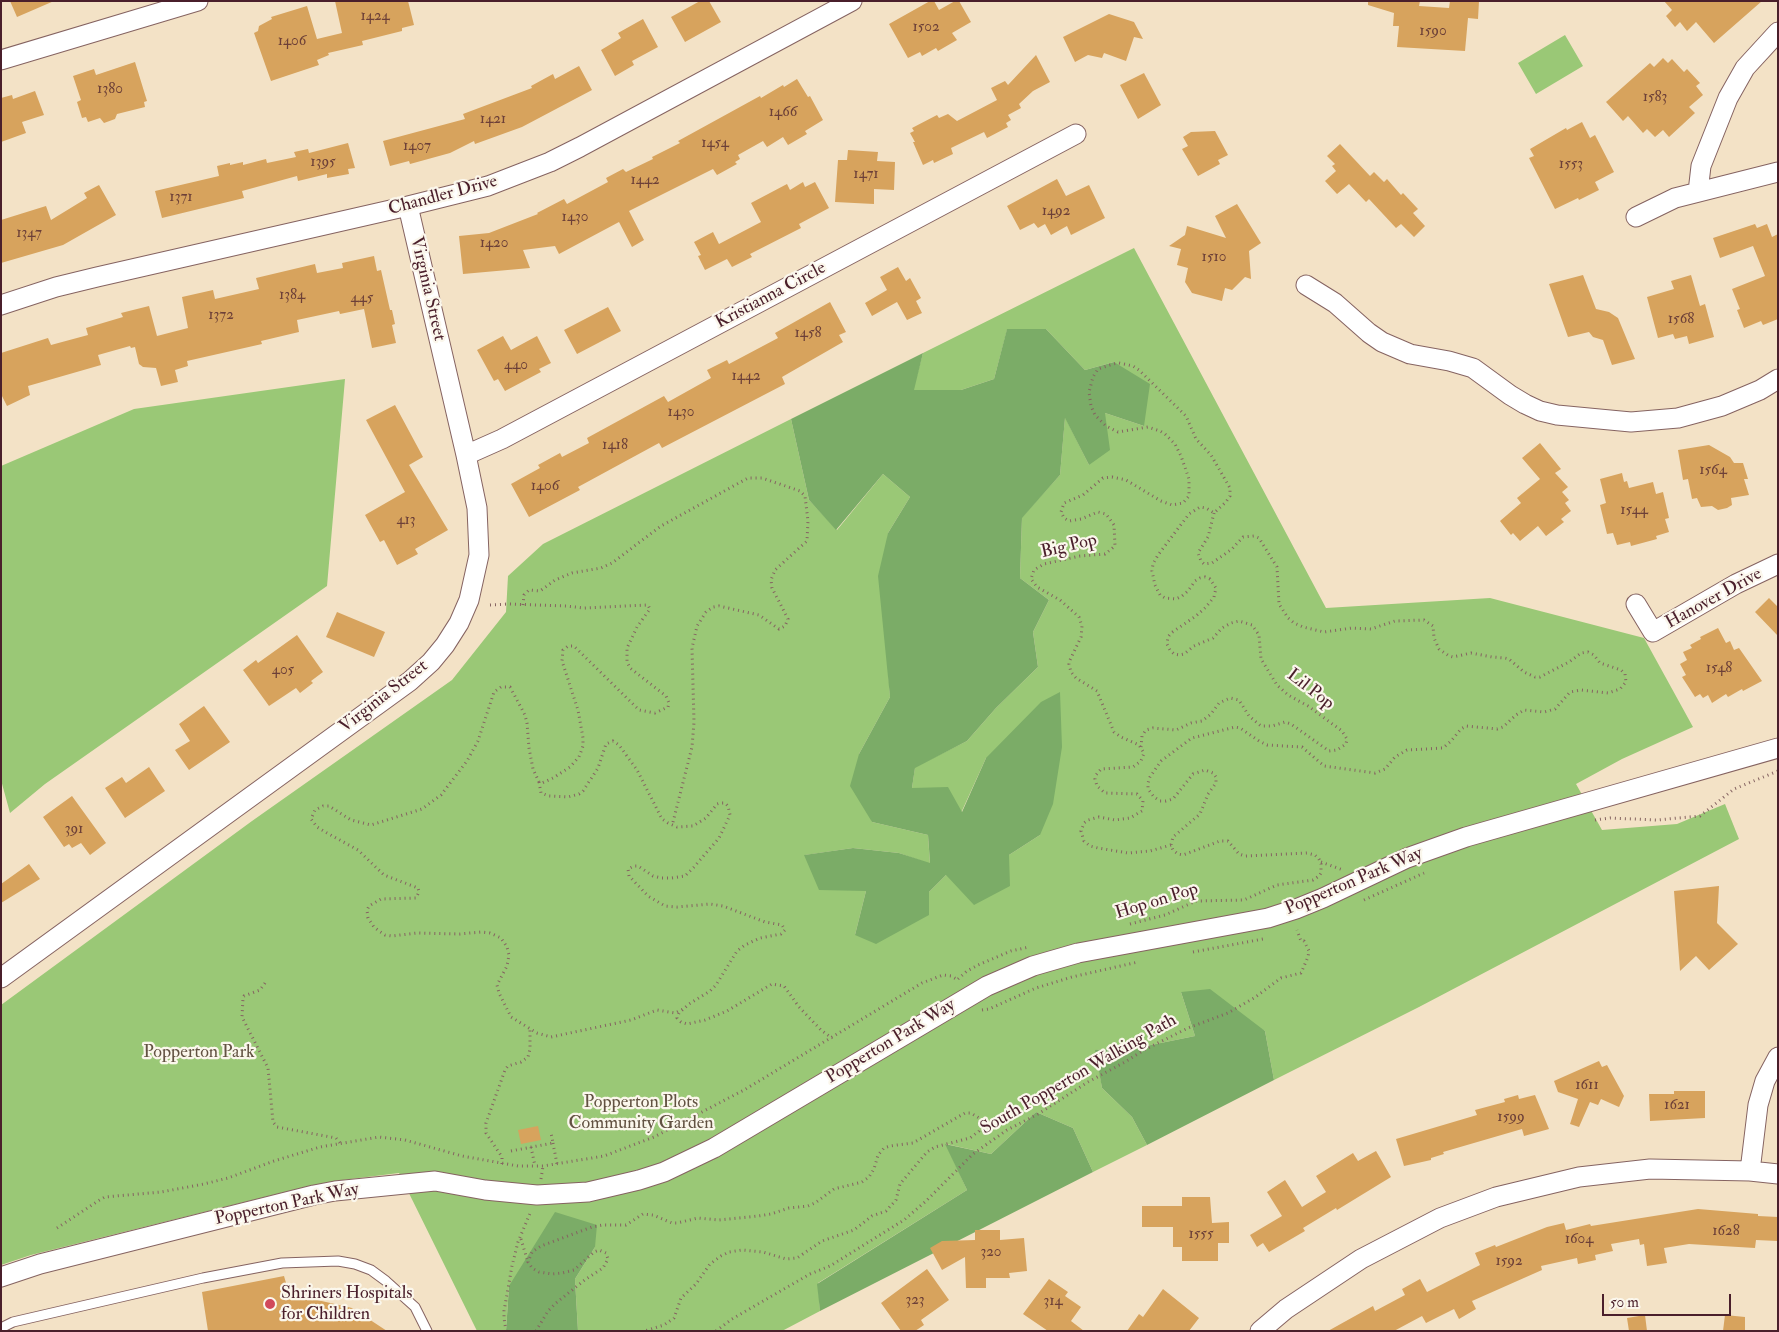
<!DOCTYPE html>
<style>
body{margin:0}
#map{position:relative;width:1779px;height:1332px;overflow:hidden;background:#f3e2c6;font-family:"IM FELL Double Pica",serif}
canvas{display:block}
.frame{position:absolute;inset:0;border:2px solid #4a1f2b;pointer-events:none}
.scale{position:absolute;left:1602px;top:1294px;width:129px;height:22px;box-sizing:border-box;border:2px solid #4a1f2b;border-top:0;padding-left:6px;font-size:15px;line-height:18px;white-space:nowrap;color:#4a1f2b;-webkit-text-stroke:4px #fbf7ec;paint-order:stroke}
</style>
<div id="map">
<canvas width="1779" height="1332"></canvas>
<div class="frame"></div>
<div class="scale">50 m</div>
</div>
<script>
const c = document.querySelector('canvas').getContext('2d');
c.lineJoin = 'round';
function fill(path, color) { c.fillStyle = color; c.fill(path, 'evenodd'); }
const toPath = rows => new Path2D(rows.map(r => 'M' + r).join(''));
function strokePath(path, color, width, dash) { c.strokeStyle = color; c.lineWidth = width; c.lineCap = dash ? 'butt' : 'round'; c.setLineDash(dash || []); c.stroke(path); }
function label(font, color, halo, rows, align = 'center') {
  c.font = font + ' "IM FELL Double Pica",serif'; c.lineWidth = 4.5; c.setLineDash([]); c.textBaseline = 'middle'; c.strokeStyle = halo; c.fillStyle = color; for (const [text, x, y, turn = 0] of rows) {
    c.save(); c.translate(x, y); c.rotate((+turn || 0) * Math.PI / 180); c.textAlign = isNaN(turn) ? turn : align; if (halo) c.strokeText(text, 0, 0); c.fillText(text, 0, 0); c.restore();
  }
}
fill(toPath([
 [1565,35,1583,66,1536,94,1518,63],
 [1134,248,1326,608,1490,598,1644,638,1693,727,1622,759,1576,784,1602,830,1677,824,1725,804,1739,839,1419,1007,1274,1080,1265,1031,1181,992,1195,1036,1146,1046,1096,1050,1102,1088,1132,1117,1147,1145,1093,1172,1073,1128,1036,1112,991,1154,946,1144,967,1190,818,1283,820,1311,782,1331,578,1331,575,1279,595,1247,509,1286,506,1331,477,1331,399,1173,335,1181,305,1187,31,1255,1,1265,1,1005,252,821,452,680,506,612,508,576,543,544,791,419,809,500,837,530,883,474,910,497,888,533,886,640,890,697,859,754,872,822,928,835,930,864,899,853,853,848,805,855,866,891,855,935,929,892,946,875,1009,855,1040,835,986,758,961,813,912,788,915,767,967,741,996,708,1038,667,1033,632,1049,600,1020,578,1022,517,1060,475,1065,417,1089,465,1105,413,1144,426,1114,362,1085,370,1046,329,1007,330,994,379,961,390,913,390,923,353],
 [345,379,327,586,45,784,10,813,1,780,1,466,134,409]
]), '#9ac876');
fill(toPath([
 [1007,329,1046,329,1085,370,1114,362,1150,384,1144,426,1105,413,1110,450,1089,465,1065,418,1060,475,1022,518,1020,578,1049,600,1033,632,1038,667,996,708,967,741,915,768,912,788,948,787,962,812,986,758,1041,702,1060,692,1062,747,1053,804,1040,835,1009,855,1010,886,974,905,946,875,929,892,929,915,876,944,855,935,866,891,819,890,804,855,853,848,899,853,930,863,928,835,872,822,850,786,859,754,890,697,878,576,888,533,910,497,883,474,836,530,809,500,791,419,923,353,914,390,961,390,994,379],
 [1210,989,1265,1031,1274,1080,1147,1145,1132,1117,1102,1088,1095,1050,1146,1046,1195,1036,1181,992],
 [1036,1112,1073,1128,1093,1172,820,1311,817,1284,967,1190,945,1144,991,1154],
 [555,1212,597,1225,595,1247,575,1279,578,1331,506,1331,509,1286]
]), '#7bac67');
fill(toPath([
 [10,1,54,1,17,17],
 [335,1,408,1,414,25,402,28,402,31,362,41,363,45,328,53,329,55,317,60,319,65,271,81,254,33,258,31,259,26,272,19,271,17,307,6,317,39,342,33],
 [700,1,709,1,721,22,685,42,671,17],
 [930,1,934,1,939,10,955,1,959,1,971,22,952,33,957,40,938,51,936,48,922,56,920,52,908,58,889,24],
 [1368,1,1420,1,1419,6,1449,8,1450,1,1479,1,1478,19,1468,18,1465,51,1397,47,1399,26,1393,26,1394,13,1368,5],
 [1664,1,1762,1,1714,43,1696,22,1687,31,1680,22,1675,27,1666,16,1672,10],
 [1109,14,1134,22,1143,39,1134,37,1126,61,1104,53,1102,58,1088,55,1075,62,1063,37],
 [643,19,658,47,632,61,634,65,615,76,601,50,621,38,618,33],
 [1036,55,1050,82,1033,91,1019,104,1021,108,1008,115,1011,120,1006,123,1008,127,987,138,984,132,951,148,953,154,934,163,933,160,923,165,913,142,915,142,910,133,914,131,912,128,937,115,939,118,948,114,957,121,997,100,991,88,1005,81,1008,85],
 [1663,58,1668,63,1672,59,1684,72,1687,69,1700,83,1696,86,1703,95,1689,107,1695,113,1669,137,1663,130,1655,137,1647,129,1643,133,1628,116,1623,121,1606,102,1650,63,1654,67],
 [135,62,147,101,144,102,145,107,117,114,115,119,104,123,100,118,88,122,86,117,82,118,77,102,81,100,73,76,94,69,96,75],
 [579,66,592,90,522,127,475,144,474,141,450,153,410,164,409,161,390,166,383,141,465,119,463,114,532,88,531,86,553,74,555,79],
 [1144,73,1161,105,1138,119,1120,85],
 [797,79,808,97,810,96,823,120,805,131,807,134,788,145,783,137,767,147,763,141,738,155,740,159,735,162,737,164,717,175,713,169,629,211,644,240,632,247,619,222,559,254,555,246,523,250,530,268,463,274,459,236,489,233,538,214,537,213,564,199,567,204,608,182,606,178,623,169,626,172,653,159,652,157,680,143,678,141,760,96,761,98,783,85,784,87],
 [35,91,44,115,22,122,26,133,1,142,1,98,12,95,13,99],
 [1582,122,1590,138,1595,135,1614,172,1595,182,1599,190,1579,200,1578,198,1555,209,1529,158,1534,156,1530,149,1566,128,1567,130],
 [1215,131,1228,155,1218,160,1220,164,1198,176,1182,149,1188,146,1183,137,1191,132],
 [348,143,355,168,348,169,349,174,327,178,327,174,298,181,297,176,242,191,244,198,162,218,155,191,219,176,217,166,230,163,230,165,243,162,243,165,266,159,267,163,296,157,294,152,308,149,309,153],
 [1340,144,1370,176,1374,172,1384,182,1387,179,1401,195,1403,193,1418,209,1413,213,1425,226,1414,237,1401,224,1396,228,1369,199,1366,202,1349,184,1337,194,1325,181,1336,171,1332,166,1335,164,1327,156],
 [848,150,878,152,877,161,895,162,894,190,874,189,874,204,835,202,838,160,847,160],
 [1057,179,1066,196,1089,185,1105,218,1071,235,1067,226,1051,235,1045,224,1038,228,1034,223,1020,230,1007,206],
 [803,182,805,187,815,182,829,208,799,224,801,228,750,254,752,257,732,267,727,259,705,270,698,256,701,255,694,242,713,232,719,244,761,222,751,203,787,184,790,190],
 [99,185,116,215,63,245,1,263,1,220,46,206,51,220,87,198,84,193],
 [1237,204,1261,243,1249,251,1251,279,1245,277,1232,290,1225,288,1222,301,1192,293,1185,282,1188,268,1177,265,1181,249,1169,246,1185,235,1187,226,1226,238,1215,216],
 [1755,224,1757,228,1767,224,1772,237,1778,234,1778,319,1763,325,1761,321,1744,328,1737,310,1740,309,1732,289,1765,276,1753,246,1720,258,1713,238],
 [374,256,377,271,381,270,390,310,392,310,395,324,392,325,396,343,372,348,364,309,340,314,339,311,297,320,299,332,261,341,262,344,187,361,188,366,175,370,178,382,161,386,156,368,143,367,139,364,135,347,131,348,130,346,98,355,101,365,28,386,30,395,7,406,1,394,1,353,48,338,51,345,88,335,86,328,123,317,121,313,149,306,157,336,188,328,182,297,213,290,215,299,259,289,256,278,315,264,317,273,343,268,342,263],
 [898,267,906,281,910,278,921,298,916,301,922,313,907,320,897,302,872,316,865,303,887,290,880,277],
 [1583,275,1596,309,1609,312,1618,318,1635,359,1612,365,1603,340,1593,337,1589,332,1568,337,1549,284],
 [1691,275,1700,306,1705,304,1714,337,1689,344,1687,336,1675,339,1673,334,1658,338,1647,297,1674,289,1671,281],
 [830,302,846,332,839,335,843,342,782,377,785,384,662,448,659,443,578,487,580,490,529,517,511,484,540,468,538,465,560,453,562,457,589,443,587,438,664,396,668,402,711,378,707,370,727,360,729,364,778,338,775,333],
 [608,307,621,331,577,354,564,330],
 [503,336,511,350,537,336,551,363,539,369,541,372,505,391,498,379,494,381,477,350],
 [395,405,423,457,409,465,448,530,415,549,418,554,397,565,384,540,380,542,365,515,405,492,366,420],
 [1540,443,1561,469,1555,473,1568,487,1562,492,1569,500,1565,503,1571,511,1561,519,1564,522,1546,536,1538,526,1520,541,1513,533,1511,535,1500,521,1521,503,1517,498,1540,479,1522,458],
 [1709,445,1730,457,1734,463,1743,463,1748,479,1744,479,1749,495,1731,498,1732,505,1727,508,1718,510,1712,506,1701,507,1697,498,1692,499,1688,479,1683,480,1678,450],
 [1622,473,1624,482,1627,481,1629,488,1653,482,1656,494,1663,492,1669,518,1665,519,1669,532,1656,536,1657,539,1631,546,1630,542,1617,545,1613,533,1607,534,1600,505,1606,503,1600,479],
 [1769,598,1778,607,1778,636,1755,612],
 [337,612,385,632,374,657,326,637],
 [1718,628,1726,643,1730,641,1734,650,1739,648,1762,681,1743,691,1742,689,1728,697,1726,694,1712,703,1708,695,1703,698,1700,694,1695,697,1682,677,1686,675,1680,664,1687,660,1683,652,1692,648,1690,645,1701,639,1700,637],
 [297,635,323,672,311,681,313,683,300,693,296,688,269,706,243,670,256,660,258,663],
 [204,706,230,742,189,770,175,750,190,741,179,724],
 [149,767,165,791,125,818,105,788,122,777,126,783],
 [72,796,106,843,90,855,81,843,72,848,69,844,64,847,43,817],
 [29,864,40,879,1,903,1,884],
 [1719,886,1717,923,1738,944,1709,970,1696,956,1680,971,1674,891],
 [1599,1061,1602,1067,1607,1065,1624,1096,1619,1107,1601,1099,1598,1105,1590,1102,1579,1127,1570,1124,1578,1099,1558,1092,1554,1081],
 [1674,1091,1705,1091,1705,1118,1650,1121,1649,1094,1674,1094],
 [1518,1095,1519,1099,1535,1095,1549,1129,1524,1136,1522,1129,1443,1152,1444,1154,1431,1158,1431,1160,1404,1166,1396,1139,1477,1115,1475,1110,1505,1102,1504,1099],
 [538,1126,541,1140,521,1144,518,1130],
 [1376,1151,1391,1177,1337,1210,1336,1208,1303,1228,1305,1231,1269,1252,1263,1243,1257,1247,1250,1235,1282,1216,1267,1192,1285,1180,1302,1207,1326,1192,1316,1176,1353,1153,1358,1161],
 [1182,1197,1210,1197,1212,1223,1229,1222,1229,1243,1218,1243,1218,1261,1182,1261,1182,1247,1173,1247,1173,1227,1142,1227,1142,1206,1182,1206],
 [1698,1209,1758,1214,1758,1216,1778,1217,1778,1241,1756,1240,1755,1248,1689,1244,1664,1248,1667,1263,1647,1266,1644,1244,1640,1245,1639,1239,1611,1244,1613,1251,1595,1255,1596,1260,1578,1264,1577,1258,1541,1266,1542,1270,1472,1301,1476,1309,1459,1319,1454,1309,1426,1323,1422,1316,1394,1331,1328,1331,1373,1306,1375,1311,1405,1295,1402,1289,1420,1279,1427,1292,1480,1265,1475,1253,1495,1245,1496,1247,1547,1227,1564,1223,1566,1230,1590,1224,1591,1226],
 [975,1230,1000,1230,1000,1240,1024,1238,1027,1271,1009,1273,1010,1278,986,1278,986,1288,966,1288,965,1257,942,1270,930,1248,942,1241,975,1240],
 [927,1269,949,1300,921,1320,924,1325,915,1331,901,1331,881,1303],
 [284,1276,291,1300,313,1299,352,1308,387,1331,208,1331,202,1292],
 [1049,1279,1068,1292,1065,1296,1081,1307,1071,1321,1084,1331,1048,1331,1023,1314],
 [1163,1289,1199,1318,1189,1331,1127,1331,1139,1314,1143,1317],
 [1645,1315,1647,1331,1629,1331,1627,1318],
 [1725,1315,1745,1317,1745,1331,1723,1331]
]), '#d7a35d');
const service = toPath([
 [1,1328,13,1322,203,1278,282,1263,338,1261,355,1264,371,1270,386,1281,415,1307,427,1331]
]);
const minor = toPath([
 [1,60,198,1],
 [1698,192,1701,166,1728,98,1745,68,1778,32],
 [1636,217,1675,198,1778,172],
 [1306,285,1335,303,1369,333,1382,342,1410,354,1449,361,1473,368,1510,395,1525,404,1540,411,1557,415,1631,422,1678,418,1722,406,1760,390,1778,379],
 [1,305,56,287,97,277,408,206,488,186,550,162,580,147,852,1],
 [466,455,502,439,1076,134],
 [1636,604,1653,632,1736,584,1778,564],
 [1,978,410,681,431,662,445,645,459,623,469,600,479,555,477,508,466,455,408,206],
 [1750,1171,1758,1105,1765,1081,1778,1057],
 [1,1277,40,1264,314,1195,335,1191,435,1181,485,1190,537,1195,588,1192,639,1180,664,1172,714,1148,987,986,1033,966,1078,953,1268,918,1296,909,1323,898,1407,858,1466,837,1778,748],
 [1260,1331,1286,1309,1361,1259,1440,1218,1496,1197,1579,1177,1650,1169,1750,1171,1778,1174]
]);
strokePath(service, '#856361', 11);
strokePath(minor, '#856361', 21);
strokePath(toPath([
 [490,605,508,604,566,606,584,608,648,605,650,609,637,627,627,648,627,662,630,668,666,696,669,703,668,707,655,713,639,710,577,649,574,646,568,646,563,650,562,661,578,710,583,738,583,746,579,757,570,767,553,778,542,783,539,782,533,769,529,748,527,723,525,715,510,687,501,687,494,692,478,741,467,761,441,795,422,809,371,825,351,820,329,806,323,806,315,810,311,819,317,827,327,833,358,850,384,875,418,888,419,892,416,898,381,899,369,906,367,910,368,918,374,927,379,931,385,935,392,936,417,933,460,934,481,932,490,933,501,938,507,947,509,955,507,966,497,985,499,993,511,1017,537,1033,551,1037,631,1020,657,1010,675,1013,683,1009],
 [523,605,524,595,529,590,540,591,555,580,572,573,601,568,612,563,661,526,748,478,762,478,800,491,805,496,808,521,807,541,775,570,771,580,772,588,788,619,785,626,779,629,759,615,719,606,713,607,706,612,697,626,692,648,694,722,692,747,672,826],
 [1141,747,1142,736,1146,730,1153,728,1176,730,1191,723,1202,721,1211,714,1219,703,1230,698,1239,700,1249,716,1261,726,1272,726,1285,722,1291,724,1329,751,1337,750,1346,744,1347,739,1342,731,1308,706,1288,695,1277,685,1261,659,1259,635,1252,625,1239,621,1231,623,1222,628,1213,638,1194,646,1184,654,1180,655,1174,654,1170,650,1167,644,1168,637,1171,633,1196,616,1206,607,1214,597,1216,588,1210,579,1205,577,1200,578,1195,581,1188,591,1182,596,1176,599,1165,598,1160,595,1155,585,1152,571,1153,564,1158,555,1189,514,1200,507,1206,508,1214,513],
 [539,782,541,793,549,796,568,797,579,794,583,791,598,768,606,744,613,741,619,745,637,770,662,819,668,823,677,827,693,826,706,818,717,804,720,803,725,803,728,806,730,815,719,838,694,867,685,876,672,878,661,878,653,876,638,866,634,866,628,869,629,876,648,896,665,906,677,907,710,904,723,906,765,922,782,925,785,930,781,934,760,938,745,945,737,951,716,985,710,991,689,1004,679,1013,677,1018,681,1022,687,1024,705,1020,727,1011,772,984,784,986,799,1007,821,1030,832,1038],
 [1595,820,1610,818,1657,820,1700,816,1734,789,1778,771],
 [1171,845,1150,851,1128,853,1098,848,1090,846,1084,841,1081,831,1084,823,1088,820,1099,817,1115,820,1130,818,1142,811,1143,801,1137,794,1105,793,1097,786,1095,779,1096,775,1101,769,1133,767,1141,761,1144,753,1139,745,1121,737,1114,732,1097,691,1076,678,1071,672,1069,664,1070,660,1081,637,1082,626,1079,617,1060,600,1037,587,1031,579,1034,570,1044,564,1080,556,1105,554,1115,546,1114,525,1106,514,1098,512,1081,519,1069,521,1064,518,1061,512,1064,503,1083,495,1103,478,1112,477,1126,480,1161,501,1172,505,1183,503,1189,496,1189,479,1181,456,1175,444,1165,434,1160,431,1148,427,1118,432,1106,426,1095,415,1091,406,1089,392,1093,377,1098,369,1113,364,1119,363,1133,366,1139,370,1186,416,1196,439,1211,455,1230,488,1230,496,1226,502,1214,513],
 [1321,862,1343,870],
 [1364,900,1424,873],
 [1130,924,1165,915,1196,901,1244,900,1277,885,1313,880,1319,876,1321,873,1321,864,1319,859,1315,855,1307,853,1245,856,1239,854,1228,841,1220,841,1183,855,1178,854,1173,850,1171,845,1173,837,1200,814,1208,794,1216,783,1216,777,1213,773,1205,770,1193,774,1173,799,1166,801,1160,801,1154,797,1148,789,1148,783,1150,777,1161,761,1192,738,1235,727,1240,728,1259,741,1267,745,1302,747,1324,766,1375,773,1385,769,1395,757,1407,750,1443,748,1451,741,1461,729,1466,726,1497,729,1503,727,1516,715,1524,710,1544,712,1555,709,1570,692,1581,690,1608,693,1620,689,1626,682,1625,674,1621,670,1600,663,1594,655,1588,652,1581,653,1569,662,1540,677,1535,677,1524,672,1509,659,1505,658,1492,657,1471,653,1453,657,1449,656,1439,649,1434,638,1433,626,1424,620,1395,621,1371,629,1352,628,1324,632,1303,627,1294,623,1288,618,1279,604,1277,567,1259,538,1254,536,1243,537,1232,549,1212,563,1204,564,1201,561,1198,553,1208,537,1214,513],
 [1193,952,1263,939],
 [958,979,967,971,978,965,1011,951,1029,947],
 [265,983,260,990,244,996,243,998,242,1017,268,1068,273,1122,277,1127,336,1138,340,1143],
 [982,1010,989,1009,1036,988,1072,977,1138,962],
 [553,1143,557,1164],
 [531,1147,535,1166],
 [511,1151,553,1143,551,1133],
 [502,1164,502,1157,486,1133,486,1123,505,1070,508,1066,521,1062,528,1057,530,1049,530,1030],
 [541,1179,543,1166],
 [57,1228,98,1201,105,1197,161,1192,204,1184,228,1178,274,1161,320,1147,379,1137,405,1140,462,1156,518,1166,543,1166,604,1156,654,1137,744,1090,922,983,943,975,951,976,958,980],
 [521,1239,527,1259],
 [506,1331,504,1318,504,1311,512,1266,518,1242,531,1211],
 [536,1331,548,1311,556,1303,586,1279,603,1268,608,1259,606,1253,599,1250,594,1252,574,1270,562,1273,552,1274,539,1272,532,1268,528,1262,532,1252,541,1246,592,1227,603,1225,626,1225,643,1214,653,1215,672,1223,677,1223,698,1218,719,1220,758,1216,771,1214,789,1208,808,1206,815,1203,834,1189,862,1182,869,1177,874,1169,878,1155,884,1148,890,1146,913,1143,965,1113,971,1113,979,1118,981,1126,979,1131,970,1138,935,1147,927,1152,900,1184,896,1200,886,1211,872,1216,854,1230,822,1241,797,1258,786,1259,763,1252,742,1250,729,1252,721,1256,710,1264,696,1284,681,1298,674,1318,664,1325,645,1331],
 [716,1331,732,1319,810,1274,830,1266,904,1220,925,1202,973,1154,1007,1130,1038,1114,1088,1082,1125,1062,1144,1050,1188,1028,1228,1013,1254,998,1281,978,1301,973,1308,957,1309,951,1304,941,1301,941,1297,930]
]), '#856361', 3, [1, 4]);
strokePath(service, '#fff', 9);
strokePath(minor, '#fff', 19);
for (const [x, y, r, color] of [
 [270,1304,6,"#d1495b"]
]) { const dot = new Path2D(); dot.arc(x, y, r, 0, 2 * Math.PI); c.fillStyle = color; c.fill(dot); strokePath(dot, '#fbf7ec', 2); }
label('15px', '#6d4038', null, [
 ["1424",375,17],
 ["1502",926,28],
 ["1590",1433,32],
 ["1406",292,42],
 ["1380",110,90],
 ["1583",1655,98],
 ["1466",783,113],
 ["1421",493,120],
 ["1454",715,144],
 ["1407",417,147],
 ["1395",323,163],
 ["1553",1571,165],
 ["1471",866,175],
 ["1442",645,181],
 ["1371",181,198],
 ["1492",1056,212],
 ["1430",575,218],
 ["1347",29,234],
 ["1420",494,244],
 ["1510",1214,258],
 ["1384",292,296],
 ["445",362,299],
 ["1372",221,316],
 ["1568",1681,320],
 ["1458",808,334],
 ["440",516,366],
 ["1442",746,377],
 ["1430",681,413],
 ["1418",615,446],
 ["1564",1713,471],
 ["1406",545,487],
 ["1544",1634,511],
 ["413",406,521],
 ["1548",1719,669],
 ["405",283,671],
 ["391",74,830],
 ["1611",1587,1086],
 ["1621",1677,1106],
 ["1599",1511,1118],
 ["1628",1726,1232],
 ["1555",1201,1235],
 ["1604",1579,1240],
 ["320",991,1253],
 ["1592",1509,1262],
 ["323",915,1301],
 ["314",1053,1302]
]);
label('18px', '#4a1f2b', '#fbf7ec', [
 ["Chandler Drive",443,196,-15],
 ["Virginia Street",427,289,77],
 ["Kristianna Circle",771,296,-28],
 ["Big Pop",1069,547,-13],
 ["Hanover Drive",1714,599,-29],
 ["Lil Pop",1310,690,38],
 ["Virginia Street",384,697,-38],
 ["Popperton Park Way",1354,882,-23],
 ["Hop on Pop",1157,902,-17],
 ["Popperton Park Way",891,1042,-31],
 ["South Popperton Walking Path",1079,1075,-30],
 ["Popperton Park Way",287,1205,-12]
]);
label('18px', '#625242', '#fbf7ec', [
 ["Popperton Park",199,1053],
 ["Popperton Plots",641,1103],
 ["Community Garden",641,1124]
]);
label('18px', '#4a1f2b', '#fbf7ec', [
 ["Shriners Hospitals",281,1294],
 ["for Children",281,1315]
], 'left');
</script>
